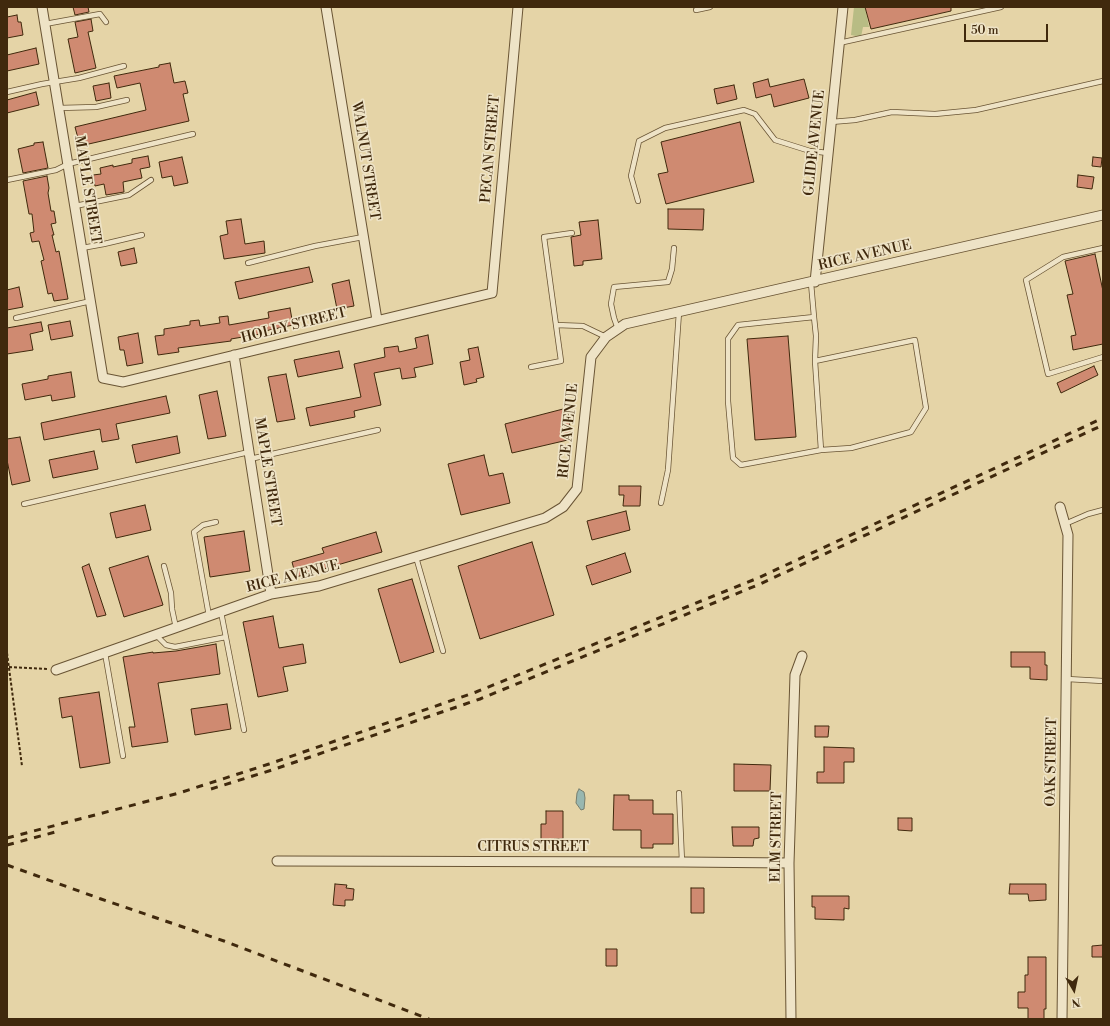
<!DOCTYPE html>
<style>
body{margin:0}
#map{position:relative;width:1110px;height:1026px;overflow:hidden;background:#e5d4a7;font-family:"Libre Bodoni",serif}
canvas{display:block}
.frame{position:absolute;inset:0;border:8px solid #40290d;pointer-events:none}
.north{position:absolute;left:1054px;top:970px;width:40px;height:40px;-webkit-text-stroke:3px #eee3c6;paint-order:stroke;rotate:171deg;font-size:11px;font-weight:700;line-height:16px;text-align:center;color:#40290d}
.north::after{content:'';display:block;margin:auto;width:14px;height:18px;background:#40290d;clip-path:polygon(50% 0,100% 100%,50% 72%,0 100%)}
.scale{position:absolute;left:964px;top:24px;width:84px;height:18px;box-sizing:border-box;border:2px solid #40290d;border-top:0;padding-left:5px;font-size:12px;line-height:14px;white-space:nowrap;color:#40290d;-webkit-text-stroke:3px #eee3c6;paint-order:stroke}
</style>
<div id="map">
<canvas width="1110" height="1026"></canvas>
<div class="frame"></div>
<div class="north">N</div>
<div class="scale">50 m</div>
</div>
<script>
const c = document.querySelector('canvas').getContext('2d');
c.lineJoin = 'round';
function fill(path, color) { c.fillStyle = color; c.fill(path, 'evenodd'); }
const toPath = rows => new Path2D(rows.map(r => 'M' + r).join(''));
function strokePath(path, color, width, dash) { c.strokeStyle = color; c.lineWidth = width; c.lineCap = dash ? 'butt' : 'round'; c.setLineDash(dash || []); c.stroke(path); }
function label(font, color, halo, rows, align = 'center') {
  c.font = font + ' "Libre Bodoni",serif'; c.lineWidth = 3.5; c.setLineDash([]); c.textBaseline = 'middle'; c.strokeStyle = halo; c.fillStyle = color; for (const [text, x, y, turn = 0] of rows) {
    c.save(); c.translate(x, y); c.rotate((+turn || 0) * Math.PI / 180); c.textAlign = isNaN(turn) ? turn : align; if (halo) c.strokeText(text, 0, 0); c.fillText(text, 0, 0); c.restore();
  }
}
fill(toPath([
 [854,7,865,7,869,27,863,27,861,37,851,35]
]), '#b8bc84');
const water = toPath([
 [579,789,584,792,585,798,584,809,581,810,576,803,577,793,579,789]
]);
fill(water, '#98b7b0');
strokePath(water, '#757e6f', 1);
const building = toPath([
 [73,7,88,7,89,12,75,15,73,7],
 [865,7,951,7,951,11,871,29,865,7],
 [17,15,18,22,21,22,23,35,7,38,7,17,17,15],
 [91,19,93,31,88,32,96,68,75,73,68,39,78,37,75,22,91,19],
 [36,48,39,64,7,71,7,55,36,48],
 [170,63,174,83,185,81,188,93,183,94,189,121,80,146,75,127,146,110,140,83,117,88,114,76,159,67,159,65,170,63],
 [768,79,770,87,804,79,809,98,774,107,771,94,756,98,753,83,768,79],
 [109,83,111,98,96,101,93,86,109,83],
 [734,85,737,99,717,104,714,89,734,85],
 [36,92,39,105,7,113,7,100,36,92],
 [740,122,754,182,666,204,658,174,668,172,661,142,740,122],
 [43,142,48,168,23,173,18,149,34,145,34,143,43,142],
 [148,156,150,167,140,169,142,178,123,182,124,192,106,195,104,184,95,186,93,175,101,174,100,168,113,165,113,167,132,163,132,159,148,156],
 [182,157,188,183,174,186,172,176,162,178,159,162,182,157],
 [1093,157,1102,158,1101,167,1092,166,1093,157],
 [1078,175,1094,177,1092,189,1077,187,1078,175],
 [47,176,49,188,48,193,51,211,54,211,56,223,51,224,54,235,52,235,56,252,59,251,68,299,54,301,52,293,48,294,41,261,44,260,39,241,32,242,30,233,34,232,32,214,29,214,23,181,47,176],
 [668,209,704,209,703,230,668,229,668,209],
 [241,219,245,244,264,241,265,253,224,259,220,236,228,234,226,221,241,219],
 [598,220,602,259,583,261,583,265,574,266,571,237,581,235,579,222,598,220],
 [134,248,137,263,121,266,118,252,134,248],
 [1095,254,1103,291,1103,344,1073,350,1071,336,1076,335,1067,295,1073,294,1065,261,1095,254],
 [309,267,313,282,239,299,235,282,309,267],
 [349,280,354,306,337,309,332,284,349,280],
 [19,287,23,307,7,310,7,290,19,287],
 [290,308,293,325,265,331,266,333,231,339,231,341,178,348,179,352,158,355,155,336,164,335,164,329,190,325,190,321,199,320,200,326,220,323,219,317,228,316,229,325,269,318,268,312,290,308],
 [70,321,73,336,51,340,48,325,70,321],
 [41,322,43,331,30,334,33,350,7,354,7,328,41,322],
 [138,333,143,363,127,366,124,350,120,350,118,337,138,333],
 [428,335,433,364,414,368,416,377,402,379,400,368,374,373,381,405,354,411,355,417,310,426,306,408,361,397,354,364,385,357,384,348,398,346,399,352,417,348,415,338,428,335],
 [788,336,796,437,755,440,747,339,788,336],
 [478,347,484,377,476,379,477,382,464,385,460,362,470,360,468,349,478,347],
 [339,351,343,368,298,377,294,360,339,351],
 [1094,366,1098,375,1061,393,1057,383,1094,366],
 [71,372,75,397,52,401,51,395,25,400,22,384,48,379,48,376,71,372],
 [286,374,295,419,277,422,268,377,286,374],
 [217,391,226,436,208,439,199,395,217,391],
 [166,396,170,413,116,424,119,439,102,442,100,429,44,440,41,423,166,396],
 [567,408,572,439,512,453,505,424,567,408],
 [177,436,180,453,136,463,132,445,177,436],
 [20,437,30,481,12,485,7,460,7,439,20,437],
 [94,451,98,469,53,478,49,460,94,451],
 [484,455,489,476,503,473,510,503,461,515,448,464,484,455],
 [619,486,641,486,640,506,623,506,624,495,619,495,619,486],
 [145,505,151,530,116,538,110,513,145,505],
 [626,511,630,530,592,540,587,521,626,511],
 [244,531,250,571,210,577,204,537,244,531],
 [376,532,382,552,296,577,292,562,324,553,322,548,376,532],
 [532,542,554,615,480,639,458,566,532,542],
 [625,553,631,572,592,585,586,566,625,553],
 [148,556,163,605,124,617,109,568,148,556],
 [89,564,106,615,97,617,82,567,89,564],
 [412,579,434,652,400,663,378,589,412,579],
 [273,616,279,648,303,644,306,663,283,667,288,691,258,697,243,622,273,616],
 [216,644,220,674,158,683,168,742,132,747,129,727,135,727,123,657,153,652,153,653,176,651,216,644],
 [1011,652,1045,652,1045,665,1047,665,1047,680,1030,679,1030,667,1011,667,1011,652],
 [99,692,110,763,80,768,72,716,62,718,59,698,99,692],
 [227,704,231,729,195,735,191,709,227,704],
 [815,726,829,726,828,737,815,737,815,726],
 [824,747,854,748,854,762,844,762,844,783,817,783,817,772,824,772,824,747],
 [734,764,771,765,770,791,734,791,734,764],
 [614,795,629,795,629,800,653,800,653,814,673,814,673,844,653,844,653,848,641,848,641,830,613,830,614,795],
 [546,811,563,811,563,839,554,839,554,842,541,843,541,824,546,824,546,811],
 [898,818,912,818,912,831,898,830,898,818],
 [732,827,759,827,759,838,754,839,753,846,733,846,732,827],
 [335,884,347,885,346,888,354,889,353,900,345,900,345,906,333,905,335,884],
 [1010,884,1046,884,1046,900,1029,901,1028,894,1009,894,1010,884],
 [691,888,704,888,704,913,691,913,691,888],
 [812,896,849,896,849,909,844,908,844,920,815,919,815,907,812,907,812,896],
 [1103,945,1103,957,1092,957,1092,946,1103,945],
 [606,949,617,949,617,966,606,966,606,949],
 [1028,957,1046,957,1046,1009,1044,1009,1044,1019,1028,1019,1028,1008,1018,1008,1018,992,1025,992,1025,975,1028,975,1028,957]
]);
fill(building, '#cf8a71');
strokePath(building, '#40290d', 1);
const lane = toPath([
 [696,10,710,7],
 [45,24,100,14,106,22],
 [839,43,1001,7],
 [7,92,42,84,79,78,124,66],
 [59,108,96,107,127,100],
 [831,122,855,120,892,112,935,114,976,110,1103,81],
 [7,180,56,170,68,164,193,134],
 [638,201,631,176,639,141,665,128,744,110,755,114,775,140,810,151,828,153],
 [75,206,129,195,151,180],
 [82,248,104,244,142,235],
 [1103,248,1063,257,1026,280,1048,374,1103,357],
 [248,263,315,246,363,237],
 [811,283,814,317,738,325,728,339,728,401,733,458,741,465,821,450,815,361,816,336,814,317],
 [16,318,91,301],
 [556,325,544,237,572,233],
 [618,329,614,318,611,304,614,287,668,282,672,269,674,248],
 [815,361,915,340,926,408,911,432,851,448,821,450],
 [531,367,561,361,556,325,583,326,606,337],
 [250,459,378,430],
 [661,503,668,470,679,312],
 [24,504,249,452],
 [1065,524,1088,514,1103,510],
 [416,557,443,651],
 [164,566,171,593,172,609,176,628],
 [221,612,244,730],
 [209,616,194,532,203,525,216,522],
 [156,635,166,645,175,647,226,637],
 [105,653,123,756],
 [1067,679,1103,681],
 [679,793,682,862]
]);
const street = toPath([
 [42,7,103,378,123,382,492,293,518,7],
 [326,7,377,320],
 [815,282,843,7],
 [234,355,271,594],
 [1060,507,1068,535,1062,1019],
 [56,670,271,594,319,586,545,518,563,507,577,489,591,357,606,337,625,324,1103,215],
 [277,861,682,862,789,863],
 [791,1019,789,863,795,675,802,656]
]);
strokePath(lane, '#695434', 6);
strokePath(street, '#695434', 11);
strokePath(toPath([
 [7,653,22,766],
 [9,667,48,669]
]), '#40290d', 2, [3, 2]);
strokePath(lane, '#eee3c6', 4.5);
strokePath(street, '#eee3c6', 9);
strokePath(toPath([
 [211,789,272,770,480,699,760,584,1103,425],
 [7,838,179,793,269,764,476,692,758,578,1103,418],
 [7,845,59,831],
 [7,865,101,899,224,941,429,1019]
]), '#40290d', 3, [7, 7]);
label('14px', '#40290d', '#eee3c6', [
 ["GLIDE AVENUE",815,143,-84],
 ["PECAN STREET",491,149,-85],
 ["WALNUT STREET",365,161,81],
 ["MAPLE STREET",87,190,81],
 ["RICE AVENUE",865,256,-13],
 ["HOLLY STREET",294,326,-14],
 ["RICE AVENUE",569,431,-84],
 ["MAPLE STREET",267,472,81],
 ["RICE AVENUE",293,577,-14],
 ["OAK STREET",1052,762,-89],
 ["ELM STREET",777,837,-89],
 ["CITRUS STREET",533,848]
]);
</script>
